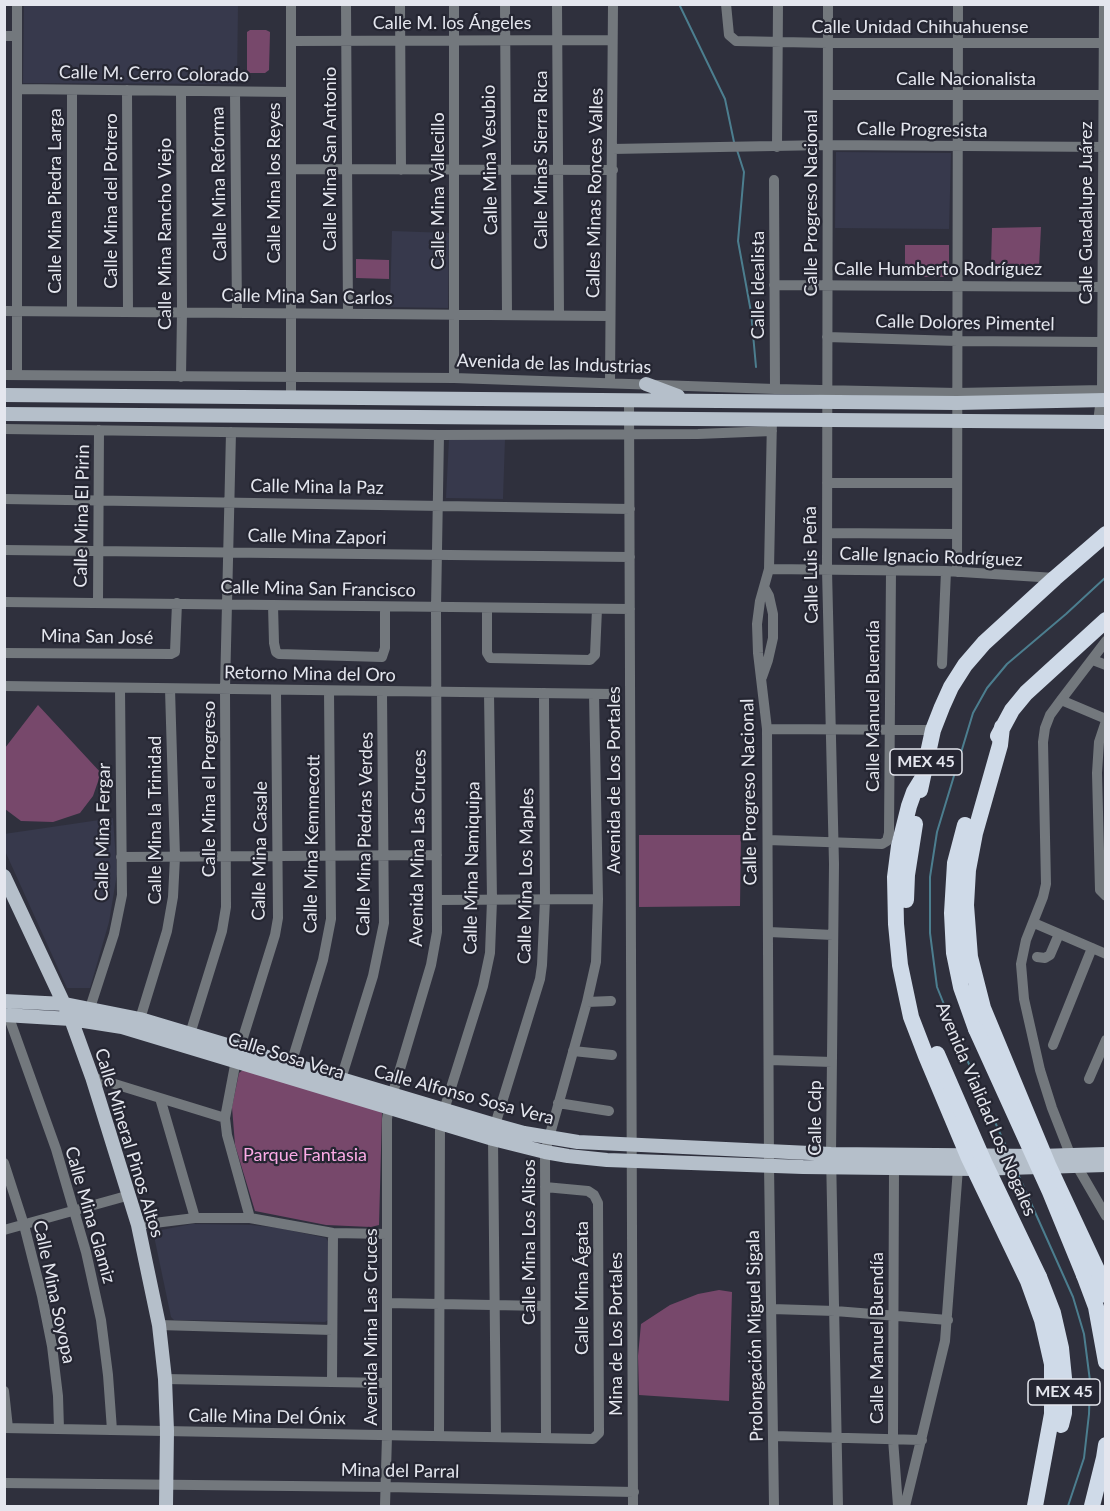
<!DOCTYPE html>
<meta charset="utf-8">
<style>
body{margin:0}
#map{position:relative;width:1110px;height:1511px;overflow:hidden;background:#2f303d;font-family:Lato,sans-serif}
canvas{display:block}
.frame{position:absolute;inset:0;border:6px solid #e4e6ee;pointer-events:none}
</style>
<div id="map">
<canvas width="1110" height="1511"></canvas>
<div class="frame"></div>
</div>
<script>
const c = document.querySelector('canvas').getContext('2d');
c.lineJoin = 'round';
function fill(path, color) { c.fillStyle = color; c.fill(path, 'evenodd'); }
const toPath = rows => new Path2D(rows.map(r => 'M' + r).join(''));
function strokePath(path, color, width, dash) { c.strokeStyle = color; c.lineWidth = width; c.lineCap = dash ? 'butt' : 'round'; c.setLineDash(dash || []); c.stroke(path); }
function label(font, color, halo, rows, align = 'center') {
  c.font = font + ' Lato,sans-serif'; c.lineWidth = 4.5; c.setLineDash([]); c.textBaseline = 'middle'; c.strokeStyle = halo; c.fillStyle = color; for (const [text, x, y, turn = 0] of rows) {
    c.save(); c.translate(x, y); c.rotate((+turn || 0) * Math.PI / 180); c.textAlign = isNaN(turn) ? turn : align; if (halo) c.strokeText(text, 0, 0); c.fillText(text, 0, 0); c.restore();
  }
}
fill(toPath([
 [24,5,238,5,237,84,23,83],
 [836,152,951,153,949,229,835,228],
 [392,231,449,233,448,308,390,307],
 [449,439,505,439,503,499,446,498],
 [113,818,117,874,109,922,90,988,67,988,5,851,4,834],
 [192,1224,251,1225,279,1228,326,1238,329,1243,328,1320,325,1322,174,1320,171,1317,154,1236,156,1231]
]), '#37394c');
fill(toPath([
 [250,30,266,30,270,32,269,70,265,73,250,73,247,70,247,32],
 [1041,227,1039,267,991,267,992,228],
 [905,245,949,245,949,277,905,277],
 [356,259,389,260,389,279,356,278],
 [38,705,101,773,93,796,80,813,53,822,21,821,5,809,5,748],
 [639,835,741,835,740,906,639,907],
 [244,1069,377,1110,382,1113,379,1225,371,1227,326,1225,255,1211,235,1145,232,1107,239,1073],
 [719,1290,732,1292,729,1401,639,1395,638,1356,641,1324,670,1305,698,1294]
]), '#77486b');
strokePath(toPath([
 [679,4,725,99,734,142],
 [737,150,744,172,738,241,751,312,756,367],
 [1008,1151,960,1044,937,987,930,933,930,877,937,832,973,713,987,688,1007,664,1066,614,1106,577],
 [1017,1172,1073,1297,1084,1334,1090,1381,1089,1414,1084,1458,1068,1506]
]), '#4c7e8f', 2);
strokePath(toPath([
 [291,4,291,398],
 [346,4,348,314],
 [400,4,401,170],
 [505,4,507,315],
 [557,4,559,315],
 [726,4,729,35,736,41,828,43,1106,43],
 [828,4,827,570,834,864,831,1154,838,1506],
 [4,36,17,36],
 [291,41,612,40],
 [18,89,291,92],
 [72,90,72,311],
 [127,90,128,312],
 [235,92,237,313],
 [828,95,1106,95],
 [777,147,778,4],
 [612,149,827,145,1106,147],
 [291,169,613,170],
 [774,180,775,389],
 [774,285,1102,287],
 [4,311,610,316],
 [827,337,957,341,1102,342],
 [4,375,454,378,775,389,957,393,1102,390],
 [17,375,17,4],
 [181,377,182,312,181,91],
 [454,378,454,4],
 [610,382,613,4],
 [629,400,633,1506],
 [772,419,769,569,760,601,757,624,758,653,767,729,769,1166,774,1506],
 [1098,422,1102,390,1104,4],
 [4,429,439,435,698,434,772,431],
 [827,483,957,483],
 [4,499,630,509],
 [827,533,957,534],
 [4,550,630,557],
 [769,569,946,571,1055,578],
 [957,572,958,4],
 [4,602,630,609],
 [98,602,99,430],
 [273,605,274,643,276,652,279,654,382,657,385,648,385,607],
 [487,608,487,653,490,658,590,660,595,655,597,609],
 [1106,641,1061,700,1050,715,1045,728,1043,742,1046,884,1043,897,1026,940,1021,964,1024,999,1040,1070,1052,1108,1070,1154,1106,1216],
 [4,653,171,654,175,652,177,603],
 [1093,660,1106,665],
 [942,664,946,571],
 [762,677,768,660,773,638,773,614,769,596,764,587],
 [4,686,615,694],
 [1061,700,1106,719],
 [1106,721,1099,742,1097,773,1100,890,1106,896],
 [767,729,933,730],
 [768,840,882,844,887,841,889,833,891,570],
 [121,857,437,855],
 [437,900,598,899],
 [1034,923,1106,954],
 [769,932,833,935],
 [1037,957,1045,958,1050,955,1059,934],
 [587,1002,611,1001],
 [90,1008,114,934,122,895,120,688],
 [8,1015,56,1149,86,1252,101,1320,108,1375,112,1430],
 [140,1019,167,931,173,897,175,857,170,689],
 [190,1034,222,931,226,907,225,689,231,432],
 [1053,1045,1092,948],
 [573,1051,612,1055],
 [770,1060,832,1062],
 [291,1064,323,960,331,919,329,691],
 [92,1077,225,1118],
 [341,1079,373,976,384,923,382,692],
 [1089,1079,1106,1040],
 [160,1098,195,1218],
 [558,1103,609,1111],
 [444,1110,483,986,490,953,492,900,489,693],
 [495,1125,540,979,542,965,545,900,544,693],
 [493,1139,496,1437],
 [4,1163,24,1225,42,1296,52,1346,58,1396,59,1429],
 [894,1169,893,1439,898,1506],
 [250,1218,227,1135,225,1118,236,1060,275,935,278,918,276,691],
 [138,1225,195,1218,250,1218,333,1233,387,1234],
 [4,1230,130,1195],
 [387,1303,545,1306],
 [772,1309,835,1311,948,1320],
 [159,1325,332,1330],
 [165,1379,387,1383],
 [332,1381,333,1233],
 [4,1391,8,1428],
 [4,1428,593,1439,599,1433,598,1203,594,1195,588,1191,545,1187],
 [439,1436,440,1122],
 [774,1436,922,1440],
 [546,1438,545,1152,587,1002,596,962,598,899,594,694],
 [4,1483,386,1487,634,1492],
 [385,1506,387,1436,387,1119,389,1106,431,965,437,932,436,608,439,435],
 [905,1506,945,1341,958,1168]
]), '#73787d', 10);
strokePath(toPath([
 [646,384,678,396],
 [4,395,957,403,1106,400],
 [4,414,1106,422],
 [4,876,71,1019,92,1077,138,1225,159,1325,165,1379,167,1431,166,1506],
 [4,1001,65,1004,140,1019,495,1125,524,1133,578,1142,831,1154,1039,1156,1106,1154],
 [4,1015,71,1019,122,1027,493,1139,545,1152,568,1156,607,1160,803,1167,975,1169,1106,1165]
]), '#b5bfca', 14);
strokePath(toPath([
 [1002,727,1000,745,975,833,968,870,966,905,970,957,983,1008,1049,1167,1098,1272,1106,1295],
 [998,736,1012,710,1026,693,1106,620],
 [922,779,914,792,909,806,899,846,895,877,896,924,900,965,911,1017,926,1056,968,1156,1028,1281,1042,1320,1052,1364,1052,1414,1035,1506],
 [920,790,933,730,942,707,951,687,965,665,984,643,1055,578,1106,534],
 [965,825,955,863,952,913,954,953,961,987,976,1029],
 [906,900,907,875,915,824],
 [1084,1275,1096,1307,1106,1362],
 [1039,1277,1053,1313,1061,1348,1064,1378,1064,1413,1061,1425],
 [1092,1506,1104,1458,1106,1445]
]), '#cfdae8', 16);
strokePath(toPath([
 [976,1029,1050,1192,1084,1275],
 [937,1054,984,1162,1039,1277]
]), '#cfdae8', 16);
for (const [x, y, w] of [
 [926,762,72],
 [1064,1392,72]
]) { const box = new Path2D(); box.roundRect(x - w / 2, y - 13, w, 26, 4.5); c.fillStyle = '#252632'; c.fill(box); strokePath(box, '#e4e6ee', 1.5); }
label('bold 16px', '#e4e6ee', null, [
 ["MEX 45",926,762],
 ["MEX 45",1064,1392]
]);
label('18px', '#e4e6ee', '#252632', [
 ["Calle M. los Ángeles",452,23],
 ["Calle Unidad Chihuahuense",920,27],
 ["Calle M. Cerro Colorado",154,74,1],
 ["Calle Nacionalista",966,79],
 ["Calle Progresista",922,130,1],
 ["Calle Mina San Antonio",330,159,-90],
 ["Calle Mina Vesubio",490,160,-91],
 ["Calle Minas Sierra Rica",541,160,-90],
 ["Calle Mina los Reyes",274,183,-90],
 ["Calle Mina Reforma",219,184,-91],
 ["Calle Mina Vallecillo",438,191,-90],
 ["Calles Minas Ronces Valles",595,193,-89],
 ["Calle Mina Piedra Larga",55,201,-90],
 ["Calle Mina del Potrero",111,201,-90],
 ["Calle Progreso Nacional",811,203,-90],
 ["Calle Guadalupe Juárez",1086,213,-90],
 ["Calle Mina Rancho Viejo",165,234,-90],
 ["Calle Humberto Rodríguez",938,269],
 ["Calle Idealista",758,285,-90],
 ["Calle Mina San Carlos",307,297,1],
 ["Calle Dolores Pimentel",965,323,1],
 ["Avenida de las Industrias",554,364,2],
 ["Calle Mina la Paz",317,487,1],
 ["Calle Mina El Pirin",82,516,-89],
 ["Calle Mina Zapori",317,537,1],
 ["Calle Ignacio Rodríguez",931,557,2],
 ["Calle Luis Peña",811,565,-91],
 ["Calle Mina San Francisco",318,589,1],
 ["Mina San José",97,637,1],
 ["Retorno Mina del Oro",310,674,1],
 ["Calle Manuel Buendía",873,706,-90],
 ["Avenida de Los Portales",614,780,-90],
 ["Calle Mina el Progreso",209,789,-90],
 ["Calle Progreso Nacional",749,792,-91],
 ["Calle Mina la Trinidad",155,820,-90],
 ["Calle Mina Fergar",103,832,-89],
 ["Calle Mina Piedras Verdes",365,834,-89],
 ["Calle Mina Kemmecott",312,844,-89],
 ["Avenida Mina Las Cruces",418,848,-89],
 ["Calle Mina Casale",260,851,-89],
 ["Calle Mina Namiquipa",472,868,-89],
 ["Calle Mina Los Maples",526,876,-89],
 ["Calle Sosa Vera",286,1056,17],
 ["Calle Alfonso Sosa Vera",464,1095,15],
 ["Avenida Vialidad Los Nogales",986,1109,67],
 ["Calle Cdp",815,1118,-90],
 ["Calle Mineral Pinos Altos",129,1143,73],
 ["Calle Mina Glamiz",90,1215,74],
 ["Calle Mina Los Alisos",529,1242,-90],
 ["Calle Mina Ágata",582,1288,-90],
 ["Calle Mina Soyopa",54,1292,78],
 ["Avenida Mina Las Cruces",371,1327,-90],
 ["Mina de Los Portales",616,1334,-90],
 ["Prolongación Miguel Sigala",755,1336,-91],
 ["Calle Manuel Buendía",877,1338,-90],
 ["Calle Mina Del Ónix",267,1417,1],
 ["Mina del Parral",400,1471,1]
]);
label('18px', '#fbabe6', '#252632', [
 ["Parque Fantasia",305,1155]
]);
</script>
